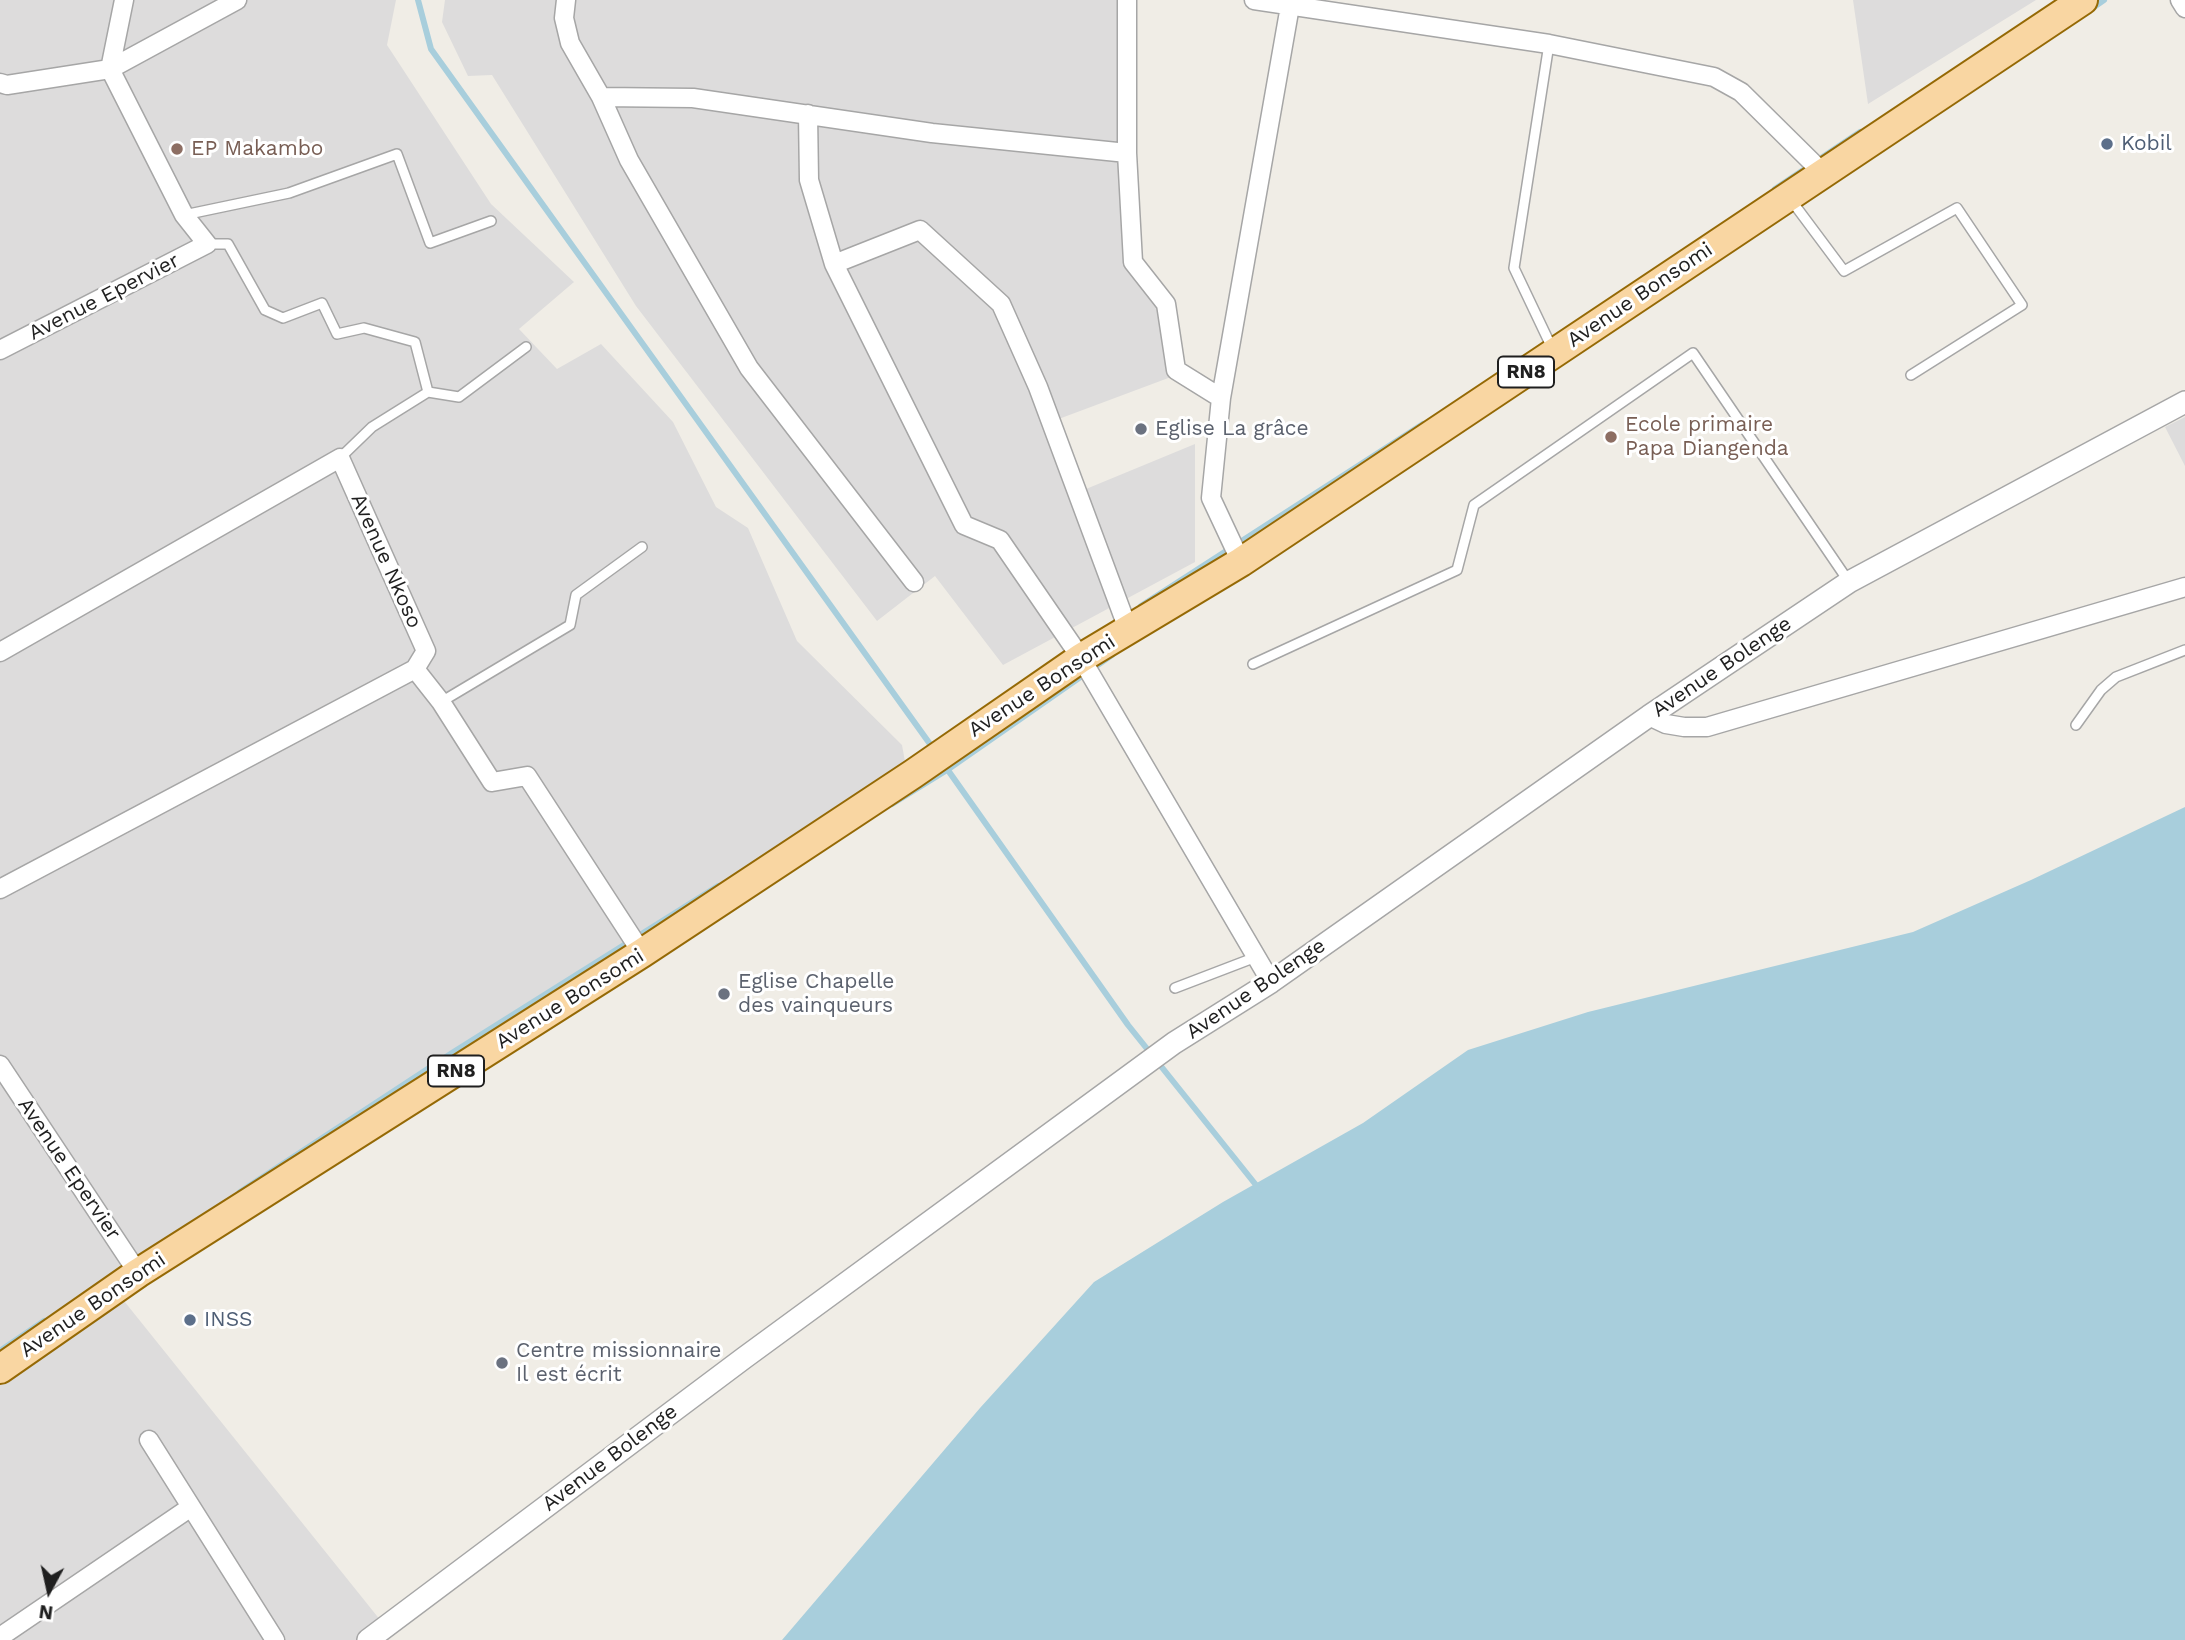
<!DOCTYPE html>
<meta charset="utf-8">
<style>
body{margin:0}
#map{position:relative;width:2185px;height:1640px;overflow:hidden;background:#f0ede6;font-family:"Work Sans",sans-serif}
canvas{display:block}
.north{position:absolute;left:14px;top:1556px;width:70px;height:70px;-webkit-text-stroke:5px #fff;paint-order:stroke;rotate:188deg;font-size:19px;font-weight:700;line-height:28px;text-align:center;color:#1f1f1f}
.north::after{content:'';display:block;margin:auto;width:24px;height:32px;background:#1f1f1f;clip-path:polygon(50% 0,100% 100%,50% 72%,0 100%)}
</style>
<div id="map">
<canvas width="2185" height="1640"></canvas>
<div class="north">N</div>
</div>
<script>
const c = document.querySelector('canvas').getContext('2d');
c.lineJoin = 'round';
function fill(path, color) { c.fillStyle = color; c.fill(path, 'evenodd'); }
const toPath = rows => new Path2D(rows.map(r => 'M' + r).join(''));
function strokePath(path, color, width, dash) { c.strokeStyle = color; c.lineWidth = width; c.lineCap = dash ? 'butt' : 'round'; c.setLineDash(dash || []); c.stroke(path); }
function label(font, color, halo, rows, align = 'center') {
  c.font = font + ' "Work Sans",sans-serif'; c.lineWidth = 6; c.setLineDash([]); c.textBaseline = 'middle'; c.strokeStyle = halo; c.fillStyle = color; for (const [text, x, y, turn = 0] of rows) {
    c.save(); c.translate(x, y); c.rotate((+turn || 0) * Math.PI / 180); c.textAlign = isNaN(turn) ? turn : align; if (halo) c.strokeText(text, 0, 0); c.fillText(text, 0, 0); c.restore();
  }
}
fill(toPath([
 [0,0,396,0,387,45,491,204,574,282,519,329,557,369,601,344,673,422,716,507,748,528,797,641,902,745,906,767,108,1281,381,1621,356,1640,0,1640],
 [445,0,1126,0,1125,263,1163,306,1171,377,1056,420,1086,489,1195,444,1195,562,1003,665,935,576,877,621,636,306,492,75,468,76,442,22],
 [1853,0,2036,0,1868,104],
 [2185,417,2185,466,2165,427]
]), '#dddcdc');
fill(toPath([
 [2185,807,2185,1640,782,1640,980,1408,1094,1282,1223,1202,1363,1123,1468,1050,1588,1012,1913,932,2031,880]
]), '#a8cedc');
strokePath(toPath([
 [418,0,431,49,935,751],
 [2091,9,2104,0],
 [1775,189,1860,132],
 [1141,606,1423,424],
 [945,766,1128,1025,1260,1190],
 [892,804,947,770,1112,655],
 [240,1192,452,1053,718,886],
 [0,1351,44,1321]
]), '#a8cedc', 6);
const service = toPath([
 [1549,44,1514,268,1553,350],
 [1791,200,1844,271,1957,208,2022,305,1911,375],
 [184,215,289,193,397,154,430,243,491,221],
 [207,244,228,244,265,310,283,318,322,303,337,334,364,328,415,342,428,392],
 [340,458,372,427,428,392,459,397,526,347],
 [1253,664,1457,570,1474,505,1693,353,1849,582],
 [441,702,570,625,576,595,642,547],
 [2076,725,2101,690,2116,677,2185,650],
 [1175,988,1256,957]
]);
const minor = toPath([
 [566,0,564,18,570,43,601,97,693,98,932,133,1127,153],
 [1127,0,1127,153,1133,262,1166,304,1176,370,1221,398],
 [1254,0,1549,44,1714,77,1741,92,1823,173],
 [2180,0,2185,8],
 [0,83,7,85,110,69,237,0],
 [601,97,629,160,749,368,914,582],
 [808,114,809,180,834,264,964,525,1000,540,1081,658,1271,982],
 [834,264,920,230,1001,304,1038,387,1128,629],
 [0,350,207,244,184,215,110,69,124,0],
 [1241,562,1211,498,1221,398,1290,6],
 [0,652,340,458,426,651,415,669],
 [415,669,441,702,492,782,527,776,642,953],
 [1649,716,1666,724,1684,727,1707,727,2185,587],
 [0,889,415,669],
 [0,1065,138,1273],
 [149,1440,275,1640],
 [0,1637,191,1507]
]);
const tertiary = toPath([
 [368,1640,744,1358,1174,1043,1271,982,1649,716,1849,582,2185,402]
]);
const primary = toPath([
 [0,1369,138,1273,642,953,913,774,1081,658,1241,562,2083,0]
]);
strokePath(service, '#a6a6a6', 12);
strokePath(minor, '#a6a6a6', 21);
strokePath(tertiary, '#a6a6a6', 24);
strokePath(primary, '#956905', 32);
strokePath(service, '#fff', 9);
strokePath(minor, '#fff', 18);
strokePath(tertiary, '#fff', 21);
strokePath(primary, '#f9d6a2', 28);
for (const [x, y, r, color] of [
 [2107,144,7,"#5c6f8a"],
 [177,149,7,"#8d6e63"],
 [1141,429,7,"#6b7280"],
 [1611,437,7,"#8d6e63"],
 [724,994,7,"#6b7280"],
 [190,1320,7,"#5c6f8a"],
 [502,1363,7,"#6b7280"]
]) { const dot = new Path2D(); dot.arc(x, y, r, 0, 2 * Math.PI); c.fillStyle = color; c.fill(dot); strokePath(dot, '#fff', 2.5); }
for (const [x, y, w] of [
 [1526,372,56],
 [456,1071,56]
]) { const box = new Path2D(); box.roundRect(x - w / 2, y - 15.5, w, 31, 5); c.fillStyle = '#fff'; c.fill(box); strokePath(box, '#1f1f1f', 2); }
label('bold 19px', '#1f1f1f', null, [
 ["RN8",1526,372],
 ["RN8",456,1071]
]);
label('21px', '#4e5e75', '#fff', [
 ["Kobil",2121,144],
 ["INSS",204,1320]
], 'left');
label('21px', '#785e54', '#fff', [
 ["EP Makambo",191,149],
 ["Ecole primaire",1625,425],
 ["Papa Diangenda",1625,449]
], 'left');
label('21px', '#1f1f1f', '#fff', [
 ["Avenue Bonsomi",1640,295,-34],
 ["Avenue Epervier",104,297,-27],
 ["Avenue Nkoso",386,561,66],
 ["Avenue Bolenge",1722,667,-34],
 ["Avenue Bonsomi",1042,686,-33],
 ["Avenue Bolenge",1256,989,-34],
 ["Avenue Bonsomi",570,999,-32],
 ["Avenue Epervier",69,1169,56],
 ["Avenue Bonsomi",93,1305,-34],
 ["Avenue Bolenge",610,1458,-37]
]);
label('21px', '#5b616d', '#fff', [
 ["Eglise La grâce",1155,429],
 ["Eglise Chapelle",738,982],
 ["des vainqueurs",738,1006],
 ["Centre missionnaire",516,1351],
 ["Il est écrit",516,1375]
], 'left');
</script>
